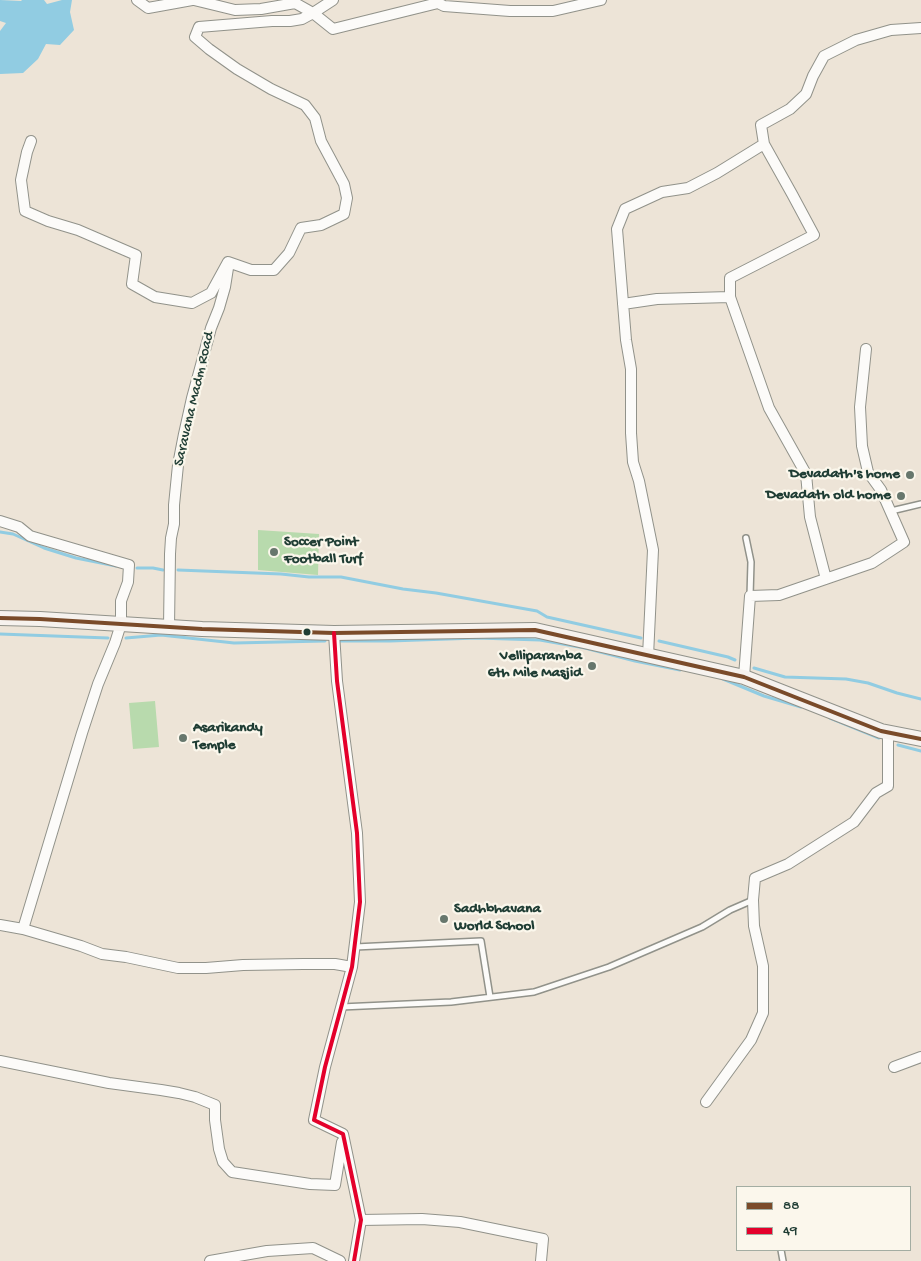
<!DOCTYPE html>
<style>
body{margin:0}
#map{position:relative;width:921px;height:1261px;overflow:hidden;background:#ede4d7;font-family:"Gochi Hand",sans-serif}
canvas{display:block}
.legend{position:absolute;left:736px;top:1186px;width:175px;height:65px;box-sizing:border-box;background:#fbf7ec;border:1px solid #a3ada2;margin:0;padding:6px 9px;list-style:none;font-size:15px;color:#1f3d34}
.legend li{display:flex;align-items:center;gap:10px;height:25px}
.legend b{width:25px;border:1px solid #a3ada2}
</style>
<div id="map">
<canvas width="921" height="1261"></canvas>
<ul class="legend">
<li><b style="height:6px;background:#7a4b2a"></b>88</li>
<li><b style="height:6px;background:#e4002b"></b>49</li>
</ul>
</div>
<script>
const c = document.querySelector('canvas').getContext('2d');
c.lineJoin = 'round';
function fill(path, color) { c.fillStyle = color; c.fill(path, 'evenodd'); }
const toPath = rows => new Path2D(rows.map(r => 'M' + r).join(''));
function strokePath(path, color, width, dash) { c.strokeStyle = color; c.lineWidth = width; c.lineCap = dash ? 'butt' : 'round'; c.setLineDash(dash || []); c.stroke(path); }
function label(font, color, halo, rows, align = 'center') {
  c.font = font + ' "Gochi Hand",sans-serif'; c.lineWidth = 4.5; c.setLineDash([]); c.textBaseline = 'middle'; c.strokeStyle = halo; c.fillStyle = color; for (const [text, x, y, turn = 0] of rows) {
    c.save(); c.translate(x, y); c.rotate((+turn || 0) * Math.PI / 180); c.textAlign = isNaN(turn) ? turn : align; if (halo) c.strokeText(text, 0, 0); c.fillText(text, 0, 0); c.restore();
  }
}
fill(toPath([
 [258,530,319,534,318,575,258,570],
 [155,701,159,747,133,749,129,703]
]), '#b8daad');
fill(toPath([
 [0,0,21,1,22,0,44,0,47,4,62,0,72,0,70,12,74,30,60,45,46,44,38,59,23,73,0,74,0,31,6,23,0,21]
]), '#91cce2');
strokePath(toPath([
 [0,532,13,534,44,548,76,558,116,566],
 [137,568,153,568,163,570],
 [178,570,281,574,309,577,341,577,403,589,436,593,537,611,547,617,641,638],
 [0,634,108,638],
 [126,638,161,635,234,643,325,641],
 [341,641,390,641,477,638,540,640,585,648,635,661,680,670],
 [659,641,728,657,735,660],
 [754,668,785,677,846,679,868,683,897,693,921,699],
 [723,679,764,696,801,707],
 [830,718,879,738],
 [898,745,921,751]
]), '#91cce2', 3);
const service = toPath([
 [891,511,921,504],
 [746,538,751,562,750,596],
 [355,947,481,941,490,997],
 [341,1007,451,1002,534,992,609,967,702,927,730,910,753,900],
 [781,1250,783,1261]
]);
const minor = toPath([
 [137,0,148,8,192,0],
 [194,0,235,10,261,9,295,3,313,13,333,0],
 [31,141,27,152,21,180,25,211,48,221,78,230,136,255,132,284,155,297,192,303,211,293,228,262,251,270,274,270,289,253,301,228,321,225,344,214,347,198,344,184,321,141,315,118,305,105,271,89,237,69,209,49,195,37,199,27,272,21,290,21,302,19,313,13,333,29,438,3,444,6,510,11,553,11,601,0],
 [730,297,769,408,806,474,810,517,826,579],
 [623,304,657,299,730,297,730,278,814,235,792,194,764,144],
 [0,521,19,527,30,536,129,565,128,582,121,601,121,624,115,643,98,684,82,733,23,929,81,946,102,954,126,957,178,968,206,968,243,965,303,964,335,964,352,967],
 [169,627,170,554,171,538,174,524,174,505,178,465,184,434,192,398,211,328,219,308,225,287,228,268],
 [334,633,337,681,357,833,360,902,352,967,325,1067,314,1120,343,1134,361,1220,354,1261],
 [648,656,653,550,639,481,633,462,631,433,631,369,626,340,617,229,625,209,662,192,688,188,717,173,764,144,761,125,790,109,806,94,813,76,824,56,856,40,891,30,921,28],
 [744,677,750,596,779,595,872,563,904,542,881,490,868,472,862,446,860,407,866,349],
 [0,925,23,929],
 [0,1061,109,1083,161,1090,179,1093,195,1097,215,1105,215,1120,219,1149,223,1162,232,1172,310,1184,335,1185,342,1142],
 [894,1067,921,1057],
 [706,1102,751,1040,763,1013,763,966,754,926,753,900,755,878,788,864,854,822,876,793,888,786,888,732],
 [361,1220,422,1219,460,1222,543,1239,541,1261],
 [210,1261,267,1251,313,1248,340,1261]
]);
const secondary = toPath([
 [0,618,40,619,202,629,334,633,535,630,744,677,881,731,921,739]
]);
strokePath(service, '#91928a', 8);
strokePath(minor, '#91928a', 12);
strokePath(secondary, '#91928a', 16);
strokePath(service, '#fcfbf9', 5);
strokePath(minor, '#fcfbf9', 10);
strokePath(secondary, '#f6f2ee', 14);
strokePath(toPath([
 [0,618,40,619,202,629,334,633,535,630,744,677,881,731,921,739]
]), '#7a4b2a', 4);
strokePath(toPath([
 [334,633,337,681,357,833,360,902,352,967,325,1067,314,1120,343,1134,361,1220,354,1261]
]), '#e4002b', 4);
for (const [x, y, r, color] of [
 [910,475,5,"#67776d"],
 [901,496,5,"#67776d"],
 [274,552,5,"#67776d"],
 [307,632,4.5,"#1f3d34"],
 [592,666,5,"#67776d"],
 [183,738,5,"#67776d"],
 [444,919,5,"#67776d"]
]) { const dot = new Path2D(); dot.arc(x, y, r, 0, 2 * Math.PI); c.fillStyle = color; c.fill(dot); strokePath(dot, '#fbf7ec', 2); }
label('15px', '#1f3d34', '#fbf7ec', [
 ["Saravana Madm Road",195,399,-77]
]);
label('bold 15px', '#1f3d34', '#fbf7ec', [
 ["Devadath's home",900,475],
 ["Devadath old home",891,496],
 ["Soccer Point",284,543,"left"],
 ["Football Turf",284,560,"left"],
 ["Velliparamba",582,657],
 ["6th Mile Masjid",582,674],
 ["Asarikandy",193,729,"left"],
 ["Temple",193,746,"left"],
 ["Sadhbhavana",454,910,"left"],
 ["World School",454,927,"left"]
], 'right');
</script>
